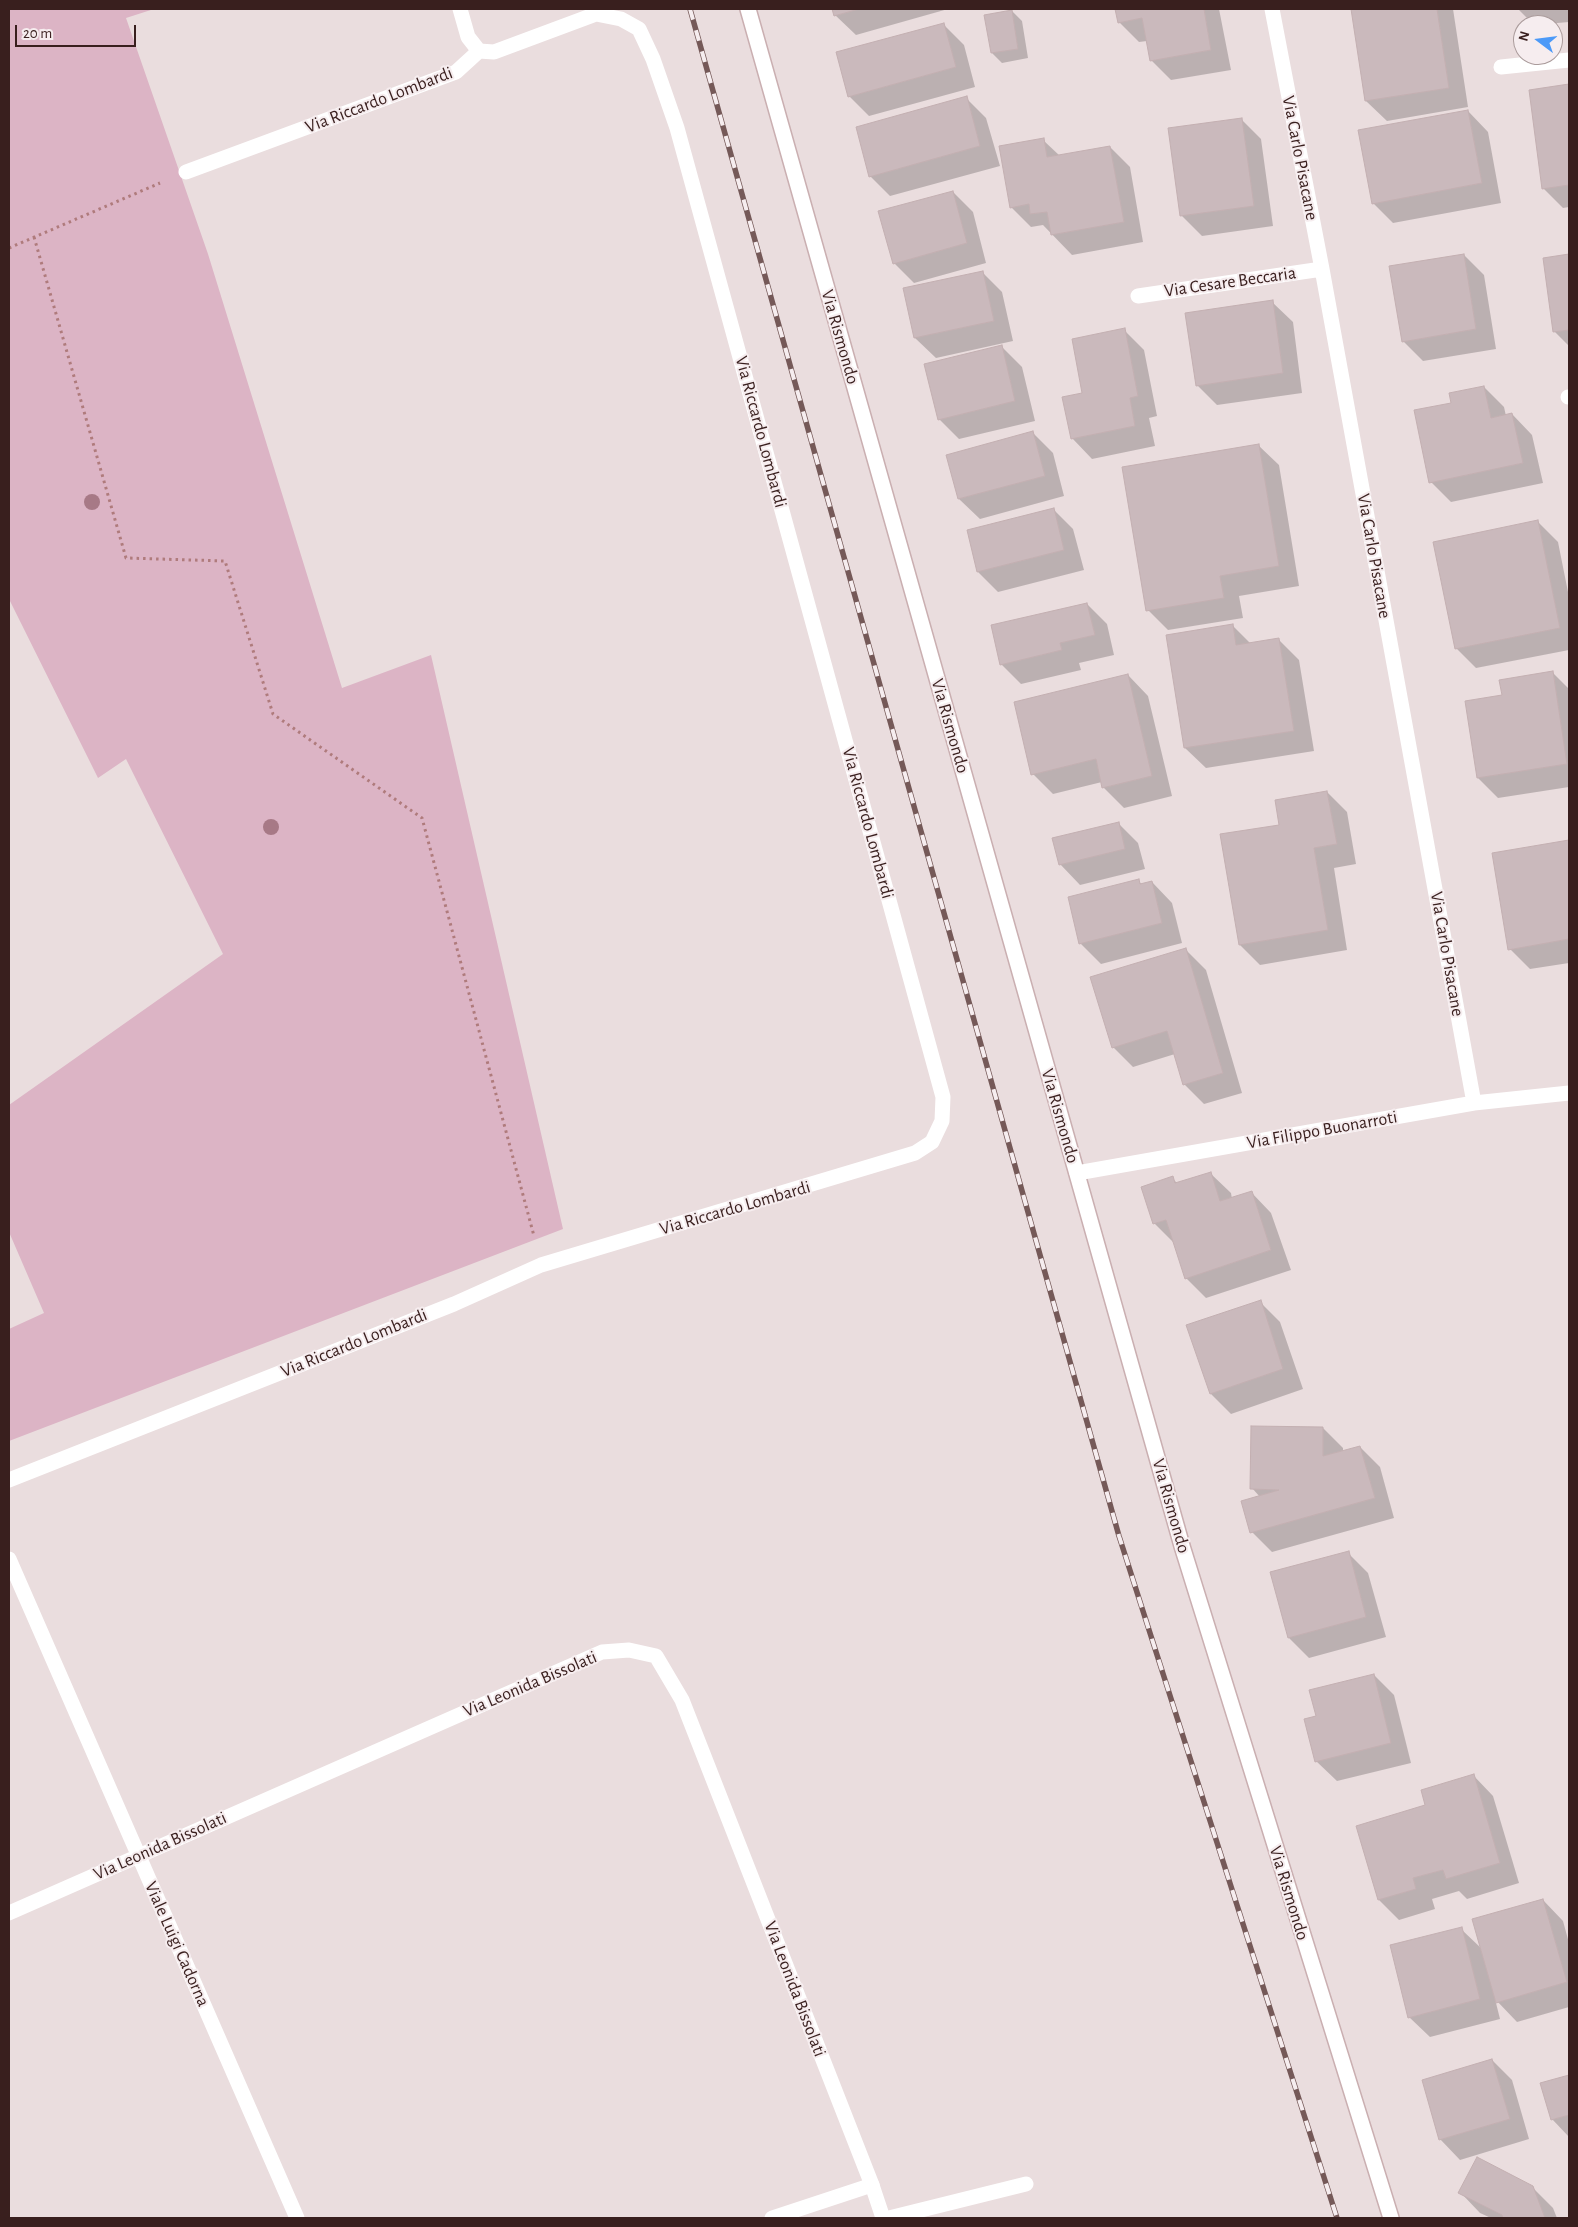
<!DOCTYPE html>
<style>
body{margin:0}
#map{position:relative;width:1578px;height:2227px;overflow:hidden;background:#eaddde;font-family:"Alegreya Sans",sans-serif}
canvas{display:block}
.frame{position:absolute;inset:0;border:10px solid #391f1e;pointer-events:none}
.north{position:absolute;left:1513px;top:15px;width:50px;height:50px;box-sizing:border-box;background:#f6edef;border:1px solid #aa9b9b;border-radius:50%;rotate:285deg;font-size:14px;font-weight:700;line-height:20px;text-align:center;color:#391f1e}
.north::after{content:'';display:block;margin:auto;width:18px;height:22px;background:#4c9af8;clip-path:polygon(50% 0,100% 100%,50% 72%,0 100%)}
.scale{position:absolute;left:15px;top:25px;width:121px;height:22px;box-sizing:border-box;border:2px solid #391f1e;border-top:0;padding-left:6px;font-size:15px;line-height:18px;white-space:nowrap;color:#391f1e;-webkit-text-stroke:4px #f6edef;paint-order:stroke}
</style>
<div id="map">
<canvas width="1578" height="2227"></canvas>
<div class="frame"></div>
<div class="north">N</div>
<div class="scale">20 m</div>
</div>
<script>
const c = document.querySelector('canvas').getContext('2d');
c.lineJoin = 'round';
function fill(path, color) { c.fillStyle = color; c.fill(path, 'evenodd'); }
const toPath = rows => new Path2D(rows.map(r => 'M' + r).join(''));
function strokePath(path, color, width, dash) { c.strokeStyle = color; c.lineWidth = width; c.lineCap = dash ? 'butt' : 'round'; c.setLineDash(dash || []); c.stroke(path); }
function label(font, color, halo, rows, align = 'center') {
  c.font = font + ' "Alegreya Sans",sans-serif'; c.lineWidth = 4; c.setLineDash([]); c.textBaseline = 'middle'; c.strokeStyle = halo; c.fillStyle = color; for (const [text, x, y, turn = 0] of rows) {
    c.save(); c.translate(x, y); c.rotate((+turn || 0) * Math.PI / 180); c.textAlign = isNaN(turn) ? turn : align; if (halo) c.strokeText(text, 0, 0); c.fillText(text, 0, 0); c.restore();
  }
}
fill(toPath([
 [9,9,154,9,126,18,208,254,342,688,431,655,563,1229,9,1441,9,1329,44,1313,9,1232,9,1105,223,954,126,759,98,778,9,599]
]), '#dcb4c5');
fill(toPath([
 [834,9,948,9,856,35,835,15],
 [1117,9,1219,9,1231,70,1171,80,1151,60,1147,41,1139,42,1119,22],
 [1352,9,1453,9,1468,107,1387,121,1366,101],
 [1518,9,1569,9,1569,22,1534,25],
 [1012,11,1022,21,1028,58,1002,63,992,53],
 [943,24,964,45,975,87,869,116,849,96],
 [1569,86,1569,207,1563,208,1543,188,1531,91],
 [966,98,986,118,1000,166,890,196,870,176],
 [1468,111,1488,132,1501,203,1393,223,1373,203],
 [1241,119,1261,139,1273,226,1202,236,1182,216],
 [1043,140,1060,156,1110,147,1130,167,1143,242,1072,255,1043,225,1031,227,1011,207],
 [953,192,973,212,986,263,914,283,894,263],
 [1464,255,1484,275,1496,349,1423,361,1403,341],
 [1569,255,1569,346,1555,332,1544,259],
 [982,272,1002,292,1013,341,936,358,915,338,905,289],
 [1272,302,1293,322,1302,393,1217,405,1197,385],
 [1124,330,1144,350,1157,416,1149,418,1155,446,1092,459,1072,438,1084,394],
 [1002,347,1022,367,1035,421,959,439,939,419],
 [1484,387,1504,407,1506,416,1512,414,1532,435,1543,483,1451,502,1431,482,1452,404],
 [1033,433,1053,453,1064,496,980,519,959,499,948,456],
 [1258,445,1279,465,1299,586,1239,596,1243,618,1168,630,1148,610],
 [1053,509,1073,529,1084,570,998,592,978,572],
 [1538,522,1558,542,1569,597,1569,650,1476,668,1456,648],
 [1087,604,1107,624,1114,655,1079,663,1081,670,1021,684,1001,664],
 [1232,625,1251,644,1279,640,1299,660,1314,751,1206,768,1185,748],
 [1553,673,1569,689,1569,787,1498,798,1478,778],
 [1128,675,1148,696,1172,796,1124,808,1104,788,1102,782,1053,794,1033,774],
 [1327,792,1347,812,1356,864,1334,868,1347,950,1260,965,1240,945,1280,826],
 [1118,823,1138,843,1145,869,1080,885,1060,864],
 [1569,841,1569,963,1530,969,1510,949,1493,854],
 [1138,880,1142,885,1152,882,1172,903,1182,943,1101,964,1081,944],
 [1186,950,1206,970,1242,1093,1204,1104,1184,1084,1175,1054,1133,1067,1113,1047],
 [1210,1173,1231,1193,1232,1199,1251,1192,1271,1213,1291,1270,1206,1298,1186,1278,1175,1244,1154,1223,1172,1178,1178,1184],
 [1260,1302,1280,1322,1303,1389,1231,1414,1211,1394],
 [1323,1428,1343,1448,1343,1452,1360,1447,1380,1467,1394,1518,1272,1552,1252,1532,1260,1497,1252,1488],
 [1348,1553,1368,1573,1386,1637,1309,1658,1289,1638],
 [1374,1675,1394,1695,1411,1763,1337,1781,1316,1761],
 [1473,1775,1493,1796,1519,1883,1467,1899,1459,1891,1432,1899,1435,1909,1399,1920,1379,1900,1427,1805],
 [1543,1900,1563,1921,1569,1943,1569,2007,1517,2022,1495,1999,1500,2019,1430,2037,1409,2017,1461,1929,1482,1949],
 [1492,2060,1512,2080,1529,2139,1460,2160,1440,2139],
 [1569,2076,1569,2137,1552,2119,1541,2084],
 [1532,2187,1553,2208,1557,2218,1491,2218,1480,2213,1460,2192]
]), '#0003');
const building = toPath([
 [832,9,859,9,834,16,832,9],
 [1115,9,1204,9,1211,50,1150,61,1142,18,1118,23,1115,9],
 [1351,9,1437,9,1449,88,1365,101,1351,9],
 [1012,10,1018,49,991,53,984,15,1012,10],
 [944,23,956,67,848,97,836,52,944,23],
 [1569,84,1569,185,1542,189,1529,90,1569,84],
 [967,96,980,146,869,177,856,127,967,96],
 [1468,110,1482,183,1372,204,1358,130,1468,110],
 [1242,118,1254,206,1180,216,1168,128,1242,118],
 [1044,138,1047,157,1110,146,1124,222,1051,235,1047,212,1030,214,1029,204,1010,208,999,146,1044,138],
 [953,191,967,243,893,264,878,211,953,191],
 [1464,254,1476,329,1402,342,1389,266,1464,254],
 [1569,254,1569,330,1553,332,1543,258,1569,254],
 [983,271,994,321,914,338,903,288,983,271],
 [1273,300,1283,373,1196,386,1185,313,1273,300],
 [1125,328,1138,396,1130,398,1135,426,1071,439,1062,397,1082,393,1072,339,1125,328],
 [1002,345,1015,401,938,420,924,364,1002,345],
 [1484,386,1491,418,1512,413,1523,463,1429,483,1414,410,1451,403,1449,393,1484,386],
 [1033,431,1045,476,958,499,946,455,1033,431],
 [1259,444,1279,566,1220,576,1224,598,1146,611,1122,467,1259,444],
 [1054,508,1064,550,977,572,967,530,1054,508],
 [1538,520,1560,628,1455,649,1433,542,1538,520],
 [1087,603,1095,635,1060,643,1062,650,1000,665,991,625,1087,603],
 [1233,624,1236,645,1279,638,1294,731,1184,748,1166,635,1233,624],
 [1553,671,1567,764,1477,778,1465,701,1502,695,1499,680,1553,671],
 [1128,674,1152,776,1102,788,1096,759,1031,775,1014,702,1128,674],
 [1327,791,1337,844,1314,848,1328,930,1239,945,1220,834,1279,825,1275,800,1327,791],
 [1119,822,1125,849,1059,865,1052,838,1119,822],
 [1569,840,1569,939,1508,950,1492,853,1569,840],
 [1139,879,1140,884,1152,881,1162,923,1079,944,1068,897,1139,879],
 [1186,948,1223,1073,1183,1085,1167,1031,1112,1048,1090,977,1186,948],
 [1211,1172,1220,1201,1252,1191,1271,1250,1185,1279,1166,1220,1153,1224,1141,1187,1173,1176,1175,1183,1211,1172],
 [1261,1300,1283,1369,1210,1394,1186,1325,1261,1300],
 [1251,1426,1323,1427,1323,1456,1360,1446,1375,1498,1250,1533,1241,1501,1279,1490,1250,1489,1251,1426],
 [1349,1551,1366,1617,1288,1638,1270,1572,1349,1551],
 [1374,1674,1391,1743,1315,1762,1304,1719,1316,1716,1309,1690,1374,1674],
 [1474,1774,1500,1863,1446,1879,1443,1870,1413,1878,1416,1889,1378,1900,1356,1826,1425,1805,1421,1790,1474,1774],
 [1543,1899,1567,1982,1496,2003,1472,1919,1543,1899],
 [1462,1927,1480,1999,1408,2018,1390,1945,1462,1927],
 [1492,2059,1510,2119,1439,2140,1422,2080,1492,2059],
 [1569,2075,1569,2115,1551,2120,1540,2083,1569,2075],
 [1477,2157,1533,2186,1545,2218,1503,2218,1502,2215,1458,2193,1477,2157]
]);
fill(building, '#cab9bc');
strokePath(building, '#c3afb1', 1);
const secondary = toPath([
 [748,9,1182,1546,1391,2218]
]);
strokePath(secondary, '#caafb1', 18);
strokePath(toPath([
 [34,237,126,558,225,561,273,714,422,818,534,1236],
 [9,248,160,183]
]), '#af7b7c', 3, [2.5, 4]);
strokePath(toPath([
 [872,2185,883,2218],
 [889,2218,1026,2184]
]), '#fff', 15);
strokePath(toPath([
 [460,9,468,37,479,51],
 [1272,9,1322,269,1474,1103],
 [1501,67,1569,60],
 [1138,296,1322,269],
 [1568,397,1569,397],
 [1077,1173,1474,1103,1569,1093],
 [9,1480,454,1304,541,1265,915,1153,932,1142,942,1121,943,1097,677,128,653,59,639,29,621,19,596,14,494,52,479,51,456,72,186,172],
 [9,1559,297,2218],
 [9,1913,602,1652,629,1650,656,1656,682,1700,872,2185,772,2218]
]), '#fff', 15);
strokePath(secondary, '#fff', 15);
const rail = toPath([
 [690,9,1119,1536,1337,2218]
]);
strokePath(rail, '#755958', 5.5);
strokePath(rail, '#f6edef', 4, [11]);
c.fillStyle = '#a77986';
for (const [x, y] of [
 [92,502],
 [271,827]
]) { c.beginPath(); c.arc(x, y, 8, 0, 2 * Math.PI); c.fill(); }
label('18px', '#391f1e', '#f6edef', [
 ["Via Riccardo Lombardi",379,100,-21],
 ["Via Carlo Pisacane",1300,158,79],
 ["Via Cesare Beccaria",1230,282,-8],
 ["Via Rismondo",840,337,74],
 ["Via Riccardo Lombardi",761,432,75],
 ["Via Carlo Pisacane",1374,556,80],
 ["Via Rismondo",950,726,74],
 ["Via Riccardo Lombardi",868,823,75],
 ["Via Carlo Pisacane",1447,954,80],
 ["Via Rismondo",1060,1116,74],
 ["Via Filippo Buonarroti",1322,1130,-10],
 ["Via Riccardo Lombardi",735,1208,-16],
 ["Via Riccardo Lombardi",354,1343,-22],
 ["Via Rismondo",1171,1506,74],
 ["Via Leonida Bissolati",530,1684,-23],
 ["Via Leonida Bissolati",160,1846,-24],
 ["Via Rismondo",1289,1893,73],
 ["Viale Luigi Cadorna",177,1944,66],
 ["Via Leonida Bissolati",795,1989,69]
]);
</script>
